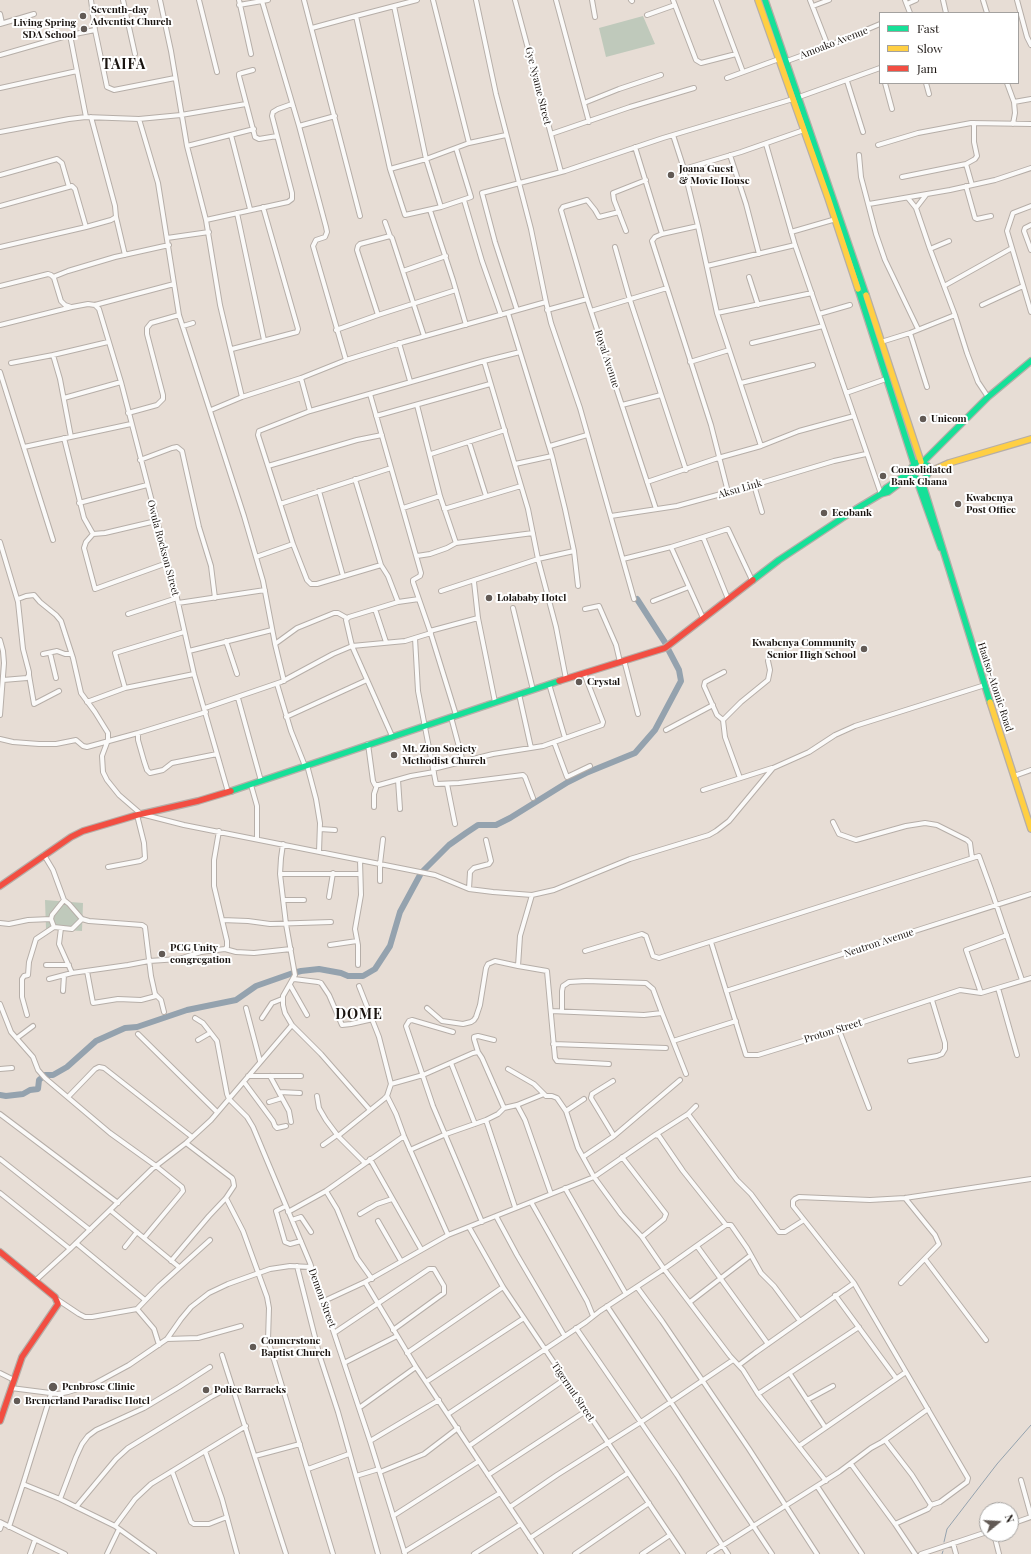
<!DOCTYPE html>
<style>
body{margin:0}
#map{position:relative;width:1031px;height:1554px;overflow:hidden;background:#e7ddd5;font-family:"Playfair Display",serif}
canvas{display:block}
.legend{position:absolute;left:879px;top:12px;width:140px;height:72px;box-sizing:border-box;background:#fff;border:1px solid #a3a19f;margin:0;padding:5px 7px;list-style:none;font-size:12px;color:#1a1410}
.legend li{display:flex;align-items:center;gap:8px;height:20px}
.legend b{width:20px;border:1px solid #a3a19f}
.north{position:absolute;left:979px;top:1502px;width:40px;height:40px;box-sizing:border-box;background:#fff;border:1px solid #a3a19f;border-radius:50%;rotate:72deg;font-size:11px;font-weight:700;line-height:16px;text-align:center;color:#1a1410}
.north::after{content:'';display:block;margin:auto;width:14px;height:18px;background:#625a55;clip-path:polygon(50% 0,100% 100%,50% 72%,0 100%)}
</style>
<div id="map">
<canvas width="1031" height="1554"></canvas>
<ul class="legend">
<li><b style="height:5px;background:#16e098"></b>Fast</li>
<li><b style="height:5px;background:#ffcf43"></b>Slow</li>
<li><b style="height:5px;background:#f24e42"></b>Jam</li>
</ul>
<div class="north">N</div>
</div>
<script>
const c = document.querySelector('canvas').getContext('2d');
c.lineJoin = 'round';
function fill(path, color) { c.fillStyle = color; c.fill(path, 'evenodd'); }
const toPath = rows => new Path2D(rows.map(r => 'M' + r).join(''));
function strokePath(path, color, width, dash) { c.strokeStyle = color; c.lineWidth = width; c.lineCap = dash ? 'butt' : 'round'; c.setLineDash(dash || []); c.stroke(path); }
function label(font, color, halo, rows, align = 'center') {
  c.font = font + ' "Playfair Display",serif'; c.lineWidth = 4; c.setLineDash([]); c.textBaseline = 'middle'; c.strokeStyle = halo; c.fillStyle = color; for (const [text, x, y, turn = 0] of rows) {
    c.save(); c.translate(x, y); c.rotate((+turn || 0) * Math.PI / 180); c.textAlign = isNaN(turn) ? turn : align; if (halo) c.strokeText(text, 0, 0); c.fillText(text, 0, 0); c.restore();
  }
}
fill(toPath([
 [643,16,655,44,606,57,599,28],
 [45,900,83,903,82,931,46,929]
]), '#bfc9bb');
strokePath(toPath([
 [944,1542,947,1529,997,1464,1031,1425],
 [942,1554,943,1551]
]), '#94a2ae', 1);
strokePath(toPath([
 [637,599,666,644],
 [423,871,449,845,466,833,478,825,496,825,510,818,568,782,586,773,635,753,655,730,681,681,679,670,668,649],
 [0,1095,6,1096,23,1094,30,1090,38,1089,39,1080,45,1075,53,1075,67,1067,96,1041,125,1028,137,1027,187,1010,236,1000,256,986,293,973,301,971,319,969,341,973,348,976,363,976,375,969,390,946,400,912,420,875]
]), '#94a2ae', 6);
const street = toPath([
 [91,0,95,30,107,87,114,90,175,78],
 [123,0,135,54],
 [160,0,171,51,187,146,206,220,220,305,242,397],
 [199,0,217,72],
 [239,0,251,54],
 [304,0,360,216],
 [515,0,561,172],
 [556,0,589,122],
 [592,0,595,17],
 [631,0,632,1],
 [673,0,696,60,701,63,736,54],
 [716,0,743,72],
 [810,0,828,46],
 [905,0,910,13],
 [943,0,946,13],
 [983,0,987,13],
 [1017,0,1027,37,1031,45],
 [262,1,299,126,326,227,327,232,325,237,316,240,313,246,346,360],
 [907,4,916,0],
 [239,5,268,0],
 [394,6,426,159,441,207],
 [813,6,829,0],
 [0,14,2,23],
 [647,15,675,5],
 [356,16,417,0],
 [0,24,34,14],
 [312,28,356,16,390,169,405,215,441,207,471,197,456,148],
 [70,35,86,117],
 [0,55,70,35,95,30],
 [787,61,828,46,880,24],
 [253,70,242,73,239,74,239,76,255,137,259,139,277,136],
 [727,78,779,59],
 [847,81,863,132],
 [885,83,892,109],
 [926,83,929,94],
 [1007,83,1014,102,1015,113,1013,124],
 [0,88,77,71],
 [799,97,880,68],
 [1014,102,1031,99],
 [584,103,619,89,661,75],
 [139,119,158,183,179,315,244,516,263,581,275,644,284,681],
 [299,126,335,116],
 [0,132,69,119,86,117,139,119,181,115,246,104],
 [551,134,630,107,694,88],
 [231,135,250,209],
 [673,135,684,169,698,226,717,313,761,446],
 [469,143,506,135],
 [766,144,795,245,881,494],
 [878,145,918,133,971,123,1031,124],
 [187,146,254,129],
 [635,147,662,234],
 [730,155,746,204,759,254],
 [859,155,861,177,876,234,885,260,918,329],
 [966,164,972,185],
 [390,169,426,159,469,143,433,0],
 [684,169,741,152,804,130],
 [0,175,57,159,62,163,69,187],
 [902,177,966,164,975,159,977,156,974,142,974,123],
 [966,186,975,218,977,219,991,216],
 [926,195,916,208,930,249,955,315,967,353,978,382,988,397],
 [908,198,916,208],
 [464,200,482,261,501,315],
 [869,204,950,190,995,180,1031,168],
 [0,206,72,186,75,189,86,227],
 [1031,206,1013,213,1007,231,1031,312],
 [430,210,453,280,466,325],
 [619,212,599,217,595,210,587,200,563,207,561,210,587,299,656,509],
 [237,213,264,340],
 [116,217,125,255],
 [206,220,288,202,292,199,292,193,272,116,273,112,278,109,292,104],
 [385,222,390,236,392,238,424,336],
 [1031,225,1025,228,1024,231,1031,250],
 [698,226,662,234,655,237,652,241,711,425,728,492],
 [626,231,614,200,613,193,646,180],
 [791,232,836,219],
 [167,238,209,232],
 [0,247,86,227,111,220,116,217,115,206,91,117],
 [615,247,630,300,686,470],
 [930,249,949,241],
 [707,266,795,245],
 [403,271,446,256],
 [53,277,68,271,115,257,169,245],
 [749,277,758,305],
 [0,286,48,274,51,275,54,278,61,301,65,305,71,307],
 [944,286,1012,248],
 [546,302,551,323,580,408,634,599],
 [95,305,99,309,121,382,177,598,194,674,228,792],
 [982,305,1023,286],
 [517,310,495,242,482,193,565,171,663,138,793,99],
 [547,310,587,299],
 [591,311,667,288],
 [508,313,552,456,565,509,574,551,538,559,556,627,566,679],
 [717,313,812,293],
 [819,314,850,305],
 [378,315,357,250,358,246,360,244,390,236],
 [0,325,72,307,88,304,95,305,174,284],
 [183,326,193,323],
 [336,330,378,315,456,290],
 [910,333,927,387],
 [881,342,910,333,955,315],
 [399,343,410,381],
 [752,343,823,326],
 [232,349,297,332,298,329,263,207],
 [53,355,60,379,71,437],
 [690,362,729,350],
 [11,363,53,355,108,342],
 [0,372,53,540],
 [301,378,310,411],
 [741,383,813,365],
 [846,393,886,379],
 [370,394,421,573,420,576,413,580,413,582,430,631,456,715],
 [64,398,121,382],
 [417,405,440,496,456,543],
 [622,405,661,395],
 [211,410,242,397,301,378,346,360,404,342,546,302,531,229,496,94,476,0],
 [128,413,157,405,163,399,163,395,147,334,147,328,151,323,179,315],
 [376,416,490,384],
 [64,438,84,518,93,534,105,533,156,521],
 [469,442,486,496],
 [550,446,587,435],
 [24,447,131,424],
 [431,454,505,430],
 [140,460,172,448,177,447,182,451,199,527,211,566,215,598],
 [515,464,552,456],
 [268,466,357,440,382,435],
 [355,479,381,565,388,576,398,602],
 [647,482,718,458,761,446,799,431,854,416],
 [754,485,762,512],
 [319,491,343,576],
 [79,503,147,485],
 [280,504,391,468],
 [403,508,440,496],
 [444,509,521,486],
 [611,516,677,506,754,485,834,461,866,454],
 [93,534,86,542,84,548,95,589,167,563],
 [703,537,728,529,752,580],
 [0,542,18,602,23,649,29,672,29,675,27,678,3,680],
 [671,547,703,537,728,599],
 [574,551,578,586],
 [417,556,430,554,447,548,456,543,533,533],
 [256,557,293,544],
 [623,559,671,547,703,618],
 [381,565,317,584,311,584,307,580,293,544,258,435,259,431,310,411,484,361,520,352],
 [474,582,478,618,495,702],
 [441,591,538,559,528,509,484,361],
 [18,599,26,596,34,595,40,602,56,615,61,621,73,658,81,693,95,712,108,733,108,740,102,756,103,772,107,780,119,795,141,814,184,825,435,875,469,889,493,892,532,895,554,890,630,859,709,835,716,831,729,821,773,768,809,752,835,735,855,726,985,685],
 [653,601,689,587],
 [178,603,265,590],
 [513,608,533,690],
 [375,609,386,642],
 [585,609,599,606,616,645,620,662],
 [128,614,177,598],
 [430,631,478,618],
 [415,638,418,691,436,784,459,783,523,775,525,777,533,798],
 [0,640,3,651,4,663,0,715],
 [226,641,237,674],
 [275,644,297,628,334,613,338,613,347,618],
 [189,651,272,630],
 [50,653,56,678],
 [43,654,57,651,65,654,71,654],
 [624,660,638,714],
 [29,675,34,704,59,691],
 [277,684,291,731,305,766],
 [549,684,565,738],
 [125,688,115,653,184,632],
 [519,694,531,748],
 [238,698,261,781],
 [87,702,125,688,194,674],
 [205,708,281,682,333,654,352,646,405,641,431,633],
 [286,717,367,680],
 [451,717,463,762],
 [723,720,717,715,704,686,705,682,724,672],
 [666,730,713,705],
 [138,733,138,740,144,761,147,770,150,773,163,770,172,763,217,754],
 [392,736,352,646,346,620,349,617,398,602,419,599],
 [0,739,13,742,39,744,56,744,76,740,83,746,87,747,138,733,206,712],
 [554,742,567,777,590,766],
 [368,744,373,781,375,785,379,785,411,776,434,772],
 [307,765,316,799,320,823,319,852],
 [433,769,493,754,543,746,602,725,603,722,584,673],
 [1014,776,1031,770],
 [740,778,725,737,723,720,741,702,768,680,770,670,768,661],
 [398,780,400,809],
 [447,784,455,824],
 [251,785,257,806,257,838],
 [703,790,772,768],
 [374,807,374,794,377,785],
 [833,822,839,834,856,840,906,826,925,823,937,825,967,840,970,843,972,858],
 [320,829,335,830],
 [283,844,281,858,280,874,286,924,295,975,283,996,283,1005,285,1013,292,1025,321,1054,370,1110],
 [44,855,53,870,64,900,69,904,82,919,89,921,142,925,145,927,151,976,155,994,161,1000,164,1012],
 [108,867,140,861,145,858,144,843,137,815],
 [280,874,360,874],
 [380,881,380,864,383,839],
 [469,889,470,872,474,868,489,864,491,861,486,840],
 [329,897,333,873],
 [64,900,52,915,51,919,54,927,72,929,82,919],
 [283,900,304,900],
 [222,920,248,921,270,924,331,922],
 [0,923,9,924,28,920,51,919],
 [61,928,59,944,72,973,128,965,149,961,179,959,201,952,225,949,227,947,227,941,214,886,214,860,219,831],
 [711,942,746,1055,758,1055,839,1030,960,990,981,993,1031,978],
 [330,945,357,941],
 [225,949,236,952,254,953,291,949],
 [585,951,642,934,646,936,653,956,659,958,979,856,991,889,1022,980],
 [46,965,69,965],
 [358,965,358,945,355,929,361,895,360,860],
 [518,966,547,971,555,1058,557,1061,609,1064],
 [87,971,93,1003,118,999,141,1000,156,996],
 [49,979,72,973],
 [294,979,318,982,321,983,329,995,342,1025,351,1024,373,1019],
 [290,985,307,1015],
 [998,988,1017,1055],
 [63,991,64,975],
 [726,991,1031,894],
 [981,993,966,950,1007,935],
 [0,1004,11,1032,33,1057,38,1070,45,1078,110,1133,156,1166,182,1187,183,1191,179,1196,144,1238],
 [246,1008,260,1061],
 [427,1008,442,1021,463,1024,471,1022,474,1020,476,1017,480,1005,486,968,488,964,495,961,518,966,520,936,532,895],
 [551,1011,644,1015,662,1013,686,1074],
 [562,1011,562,991,563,986,569,982,586,981,646,983,653,989,662,1013],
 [27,1015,22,997,22,979,24,976,28,975,29,962,36,939,54,927],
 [195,1018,203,1023,217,1041,227,1094,229,1099,247,1117,253,1127,310,1263,334,1333,370,1441,405,1554],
 [262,1018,272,1003,282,999],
 [839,1030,869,1108],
 [453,1032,412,1020,409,1021,406,1026,433,1106,482,1222],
 [138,1034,217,1112],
 [17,1038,33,1026],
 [198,1040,210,1033],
 [494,1040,478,1036,474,1037,474,1039,478,1052,482,1058,504,1108],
 [673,1041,736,1021],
 [553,1044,666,1048],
 [910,1061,937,1056,942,1054,945,1049,945,1043,932,1000],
 [451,1063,475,1124],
 [0,1069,12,1068],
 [508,1069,534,1084,546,1096,552,1096,557,1098,566,1111,578,1148,594,1177,621,1214,642,1237,664,1269,730,1356,743,1370,758,1394,826,1481],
 [248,1076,301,1076],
 [270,1076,289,1111,291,1122],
 [613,1081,592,1094,591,1098,614,1136],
 [244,1082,273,1121,275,1126,277,1128,286,1126],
 [391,1084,423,1075,473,1053,478,1052],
 [279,1092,300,1093],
 [317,1096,319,1108,326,1120,338,1136,365,1163],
 [387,1096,396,1114,404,1136,448,1235],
 [68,1097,95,1069,99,1067,104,1068,192,1137],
 [269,1102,282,1098],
 [517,1105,525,1120,551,1194],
 [566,1111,584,1099],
 [0,1114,118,1203],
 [688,1114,696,1106],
 [486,1120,515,1207],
 [655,1135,688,1114,737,1180,751,1194,779,1232,785,1232,804,1220],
 [338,1136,384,1099,387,1096,391,1084,379,1037,359,986],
 [323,1145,337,1135],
 [410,1150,446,1134,486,1120,498,1114,504,1108,517,1105,544,1094],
 [583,1157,614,1136,680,1080],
 [622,1157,666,1214,664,1219,642,1237],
 [0,1159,90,1230],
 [370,1159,421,1249],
 [565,1188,626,1294],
 [326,1191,337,1209,357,1258,372,1279],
 [0,1193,70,1249],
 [226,1198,243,1231,267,1297,269,1308,268,1340,333,1554],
 [531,1202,587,1301,593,1316],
 [286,1206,276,1211,285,1242,290,1244,301,1241],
 [110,1210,179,1267],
 [288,1212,326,1191,404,1136],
 [360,1214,377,1204,392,1199],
 [496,1216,517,1255,564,1335],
 [292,1220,301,1217,311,1232],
 [378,1221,401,1261],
 [469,1227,503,1287,683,1554],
 [76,1243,145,1300],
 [697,1246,768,1344],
 [125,1247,137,1232],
 [925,1259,986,1340],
 [171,1261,209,1216,226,1198,234,1186,233,1180,232,1178,186,1143],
 [297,1266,320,1357,338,1412,378,1554],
 [35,1281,70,1249,152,1169,186,1143,211,1120,292,1025],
 [365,1282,416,1367,541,1554],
 [854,1283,968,1478,967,1482,940,1502,931,1505,928,1509,895,1524],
 [901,1283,939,1244,935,1235,905,1198],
 [637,1287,662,1321,749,1449,817,1554],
 [835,1295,896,1378],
 [58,1300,79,1314,85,1317,92,1317,137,1309,159,1286,210,1240],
 [324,1301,365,1282,448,1235,594,1177,655,1135,659,1136,683,1171,726,1225],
 [690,1302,751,1255],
 [607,1306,772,1554],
 [137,1309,154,1329,159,1345],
 [576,1328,677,1475,728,1554],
 [334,1333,429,1269,434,1269,444,1286,444,1293,393,1330],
 [167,1339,198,1338,241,1326],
 [407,1353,503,1287],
 [222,1355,286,1554],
 [344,1363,397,1336],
 [739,1365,755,1353,854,1283,793,1206,793,1201,795,1199,799,1197,870,1200,905,1198,1031,1179],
 [0,1373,14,1380],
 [790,1374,825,1427],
 [426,1382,524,1318],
 [11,1388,58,1394,68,1392,94,1384,129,1365,167,1339,181,1319,191,1307,209,1293,228,1284,270,1269,290,1266,311,1267],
 [51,1394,23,1484,60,1499,115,1526,154,1554],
 [758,1394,859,1327],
 [807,1400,833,1386],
 [359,1408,416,1367],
 [448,1414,586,1322,600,1311,664,1269,726,1225,731,1225,747,1248,761,1273,774,1286,800,1321],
 [885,1440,912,1475,931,1505],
 [370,1441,439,1400],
 [469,1446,565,1379],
 [799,1446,906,1372],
 [205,1451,222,1499,237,1554],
 [255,1456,300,1444],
 [851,1464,895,1524,915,1554],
 [308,1469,349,1454],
 [172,1471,191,1522,194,1524,209,1524,227,1517],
 [380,1472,424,1454,458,1428],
 [488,1475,586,1411],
 [356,1476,379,1469],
 [1021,1480,1031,1516],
 [817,1486,862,1554],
 [60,1499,76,1457,82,1444,88,1436,96,1430,144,1408,179,1387,210,1367],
 [76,1507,116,1459,128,1448,211,1397,232,1386],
 [510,1507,557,1475,641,1422,733,1360],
 [393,1516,479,1461],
 [0,1522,65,1554],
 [1011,1524,1031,1517],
 [115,1526,135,1499,151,1484,246,1426],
 [9,1527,23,1484],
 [0,1529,2,1523],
 [994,1534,999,1554],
 [530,1538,628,1473],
 [953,1543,956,1554],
 [404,1552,500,1493],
 [30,1554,35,1540],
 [107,1554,119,1529],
 [474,1554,521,1524],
 [575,1554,649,1503],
 [642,1554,670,1535],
 [709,1554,839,1472,871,1448,882,1442,928,1409],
 [921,1554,987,1532]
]);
const fast = toPath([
 [765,0,866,295],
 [858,289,914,464],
 [923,462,988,397,1031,361],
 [916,478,941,548],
 [881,494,886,488,907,474,915,463,921,462,928,466,929,472,923,482,924,488,990,702],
 [753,580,779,560,856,509,881,494,888,492,900,483,914,477],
 [231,791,559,681]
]);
const slow = toPath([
 [758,0,828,198,858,289],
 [866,295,921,462],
 [929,472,949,463,1031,439],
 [990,702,1031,829]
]);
const jam = toPath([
 [559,681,665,648,753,580],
 [0,886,71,837,83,831,137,815,198,801,231,791],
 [0,1252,55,1297,58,1304,22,1357,0,1421]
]);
strokePath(street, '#b6aea8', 6);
strokePath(fast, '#b6aea8', 8);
strokePath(slow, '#b6aea8', 8);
strokePath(jam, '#b6aea8', 8);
strokePath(street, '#fbfaf9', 4);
strokePath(fast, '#16e098', 5.5);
strokePath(slow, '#ffcf43', 5.5);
strokePath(jam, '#f24e42', 5.5);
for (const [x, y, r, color] of [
 [83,16,4,"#625a55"],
 [84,29,4,"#625a55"],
 [671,175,4,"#625a55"],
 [923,419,4,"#625a55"],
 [883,476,4,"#625a55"],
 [958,504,4,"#625a55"],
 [824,513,4,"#625a55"],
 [489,598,4,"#625a55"],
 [864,649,4,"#625a55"],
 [579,682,4,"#625a55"],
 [394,755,4,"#625a55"],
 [162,954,4,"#625a55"],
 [253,1347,4,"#625a55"],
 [53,1387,5,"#625a55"],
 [206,1390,4,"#625a55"],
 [17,1401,4,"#625a55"]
]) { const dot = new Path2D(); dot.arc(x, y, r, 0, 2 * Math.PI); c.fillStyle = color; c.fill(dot); strokePath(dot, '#fff', 1.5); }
label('bold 10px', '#1a1410', '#fff', [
 ["Seventh-day",91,10],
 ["Adventist Church",91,22],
 ["Living Spring",76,23,"right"],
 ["SDA School",76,35,"right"],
 ["Joana Guest",679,169],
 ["& Movie House",679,181],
 ["Unicom",931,419],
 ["Consolidated",891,470],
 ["Bank Ghana",891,482],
 ["Kwabenya",966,498],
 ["Post Office",966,510],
 ["Ecobank",832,513],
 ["Lolababy Hotel",497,598],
 ["Kwabenya Community",856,643,"right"],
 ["Senior High School",856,655,"right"],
 ["Crystal",587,682],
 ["Mt. Zion Society",402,749],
 ["Methodist Church",402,761],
 ["PCG Unity",170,948],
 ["congregation",170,960],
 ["Connerstone",261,1341],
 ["Baptist Church",261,1353],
 ["Penbrose Clinic",62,1387],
 ["Police Barracks",214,1390],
 ["Bremerland Paradise Hotel",25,1401]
], 'left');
label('10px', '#1a1410', '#fff', [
 ["Amoako Avenue",834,43,-21],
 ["Gye Nyame Street",538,86,76],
 ["Royal Avenue",607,359,72],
 ["Aksu Link",740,489,-16],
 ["Owula Rockson Street",163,548,75],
 ["Haatso-Atomic Road",995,687,72],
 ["Neutron Avenue",879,943,-18],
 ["Proton Street",833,1031,-17],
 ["Demon Street",322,1298,70],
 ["Tigernut Street",573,1392,56]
]);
c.letterSpacing = '1px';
label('bold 14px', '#1a1410', '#fff', [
 ["TAIFA",124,65],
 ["DOME",359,1015]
]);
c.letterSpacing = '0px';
</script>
